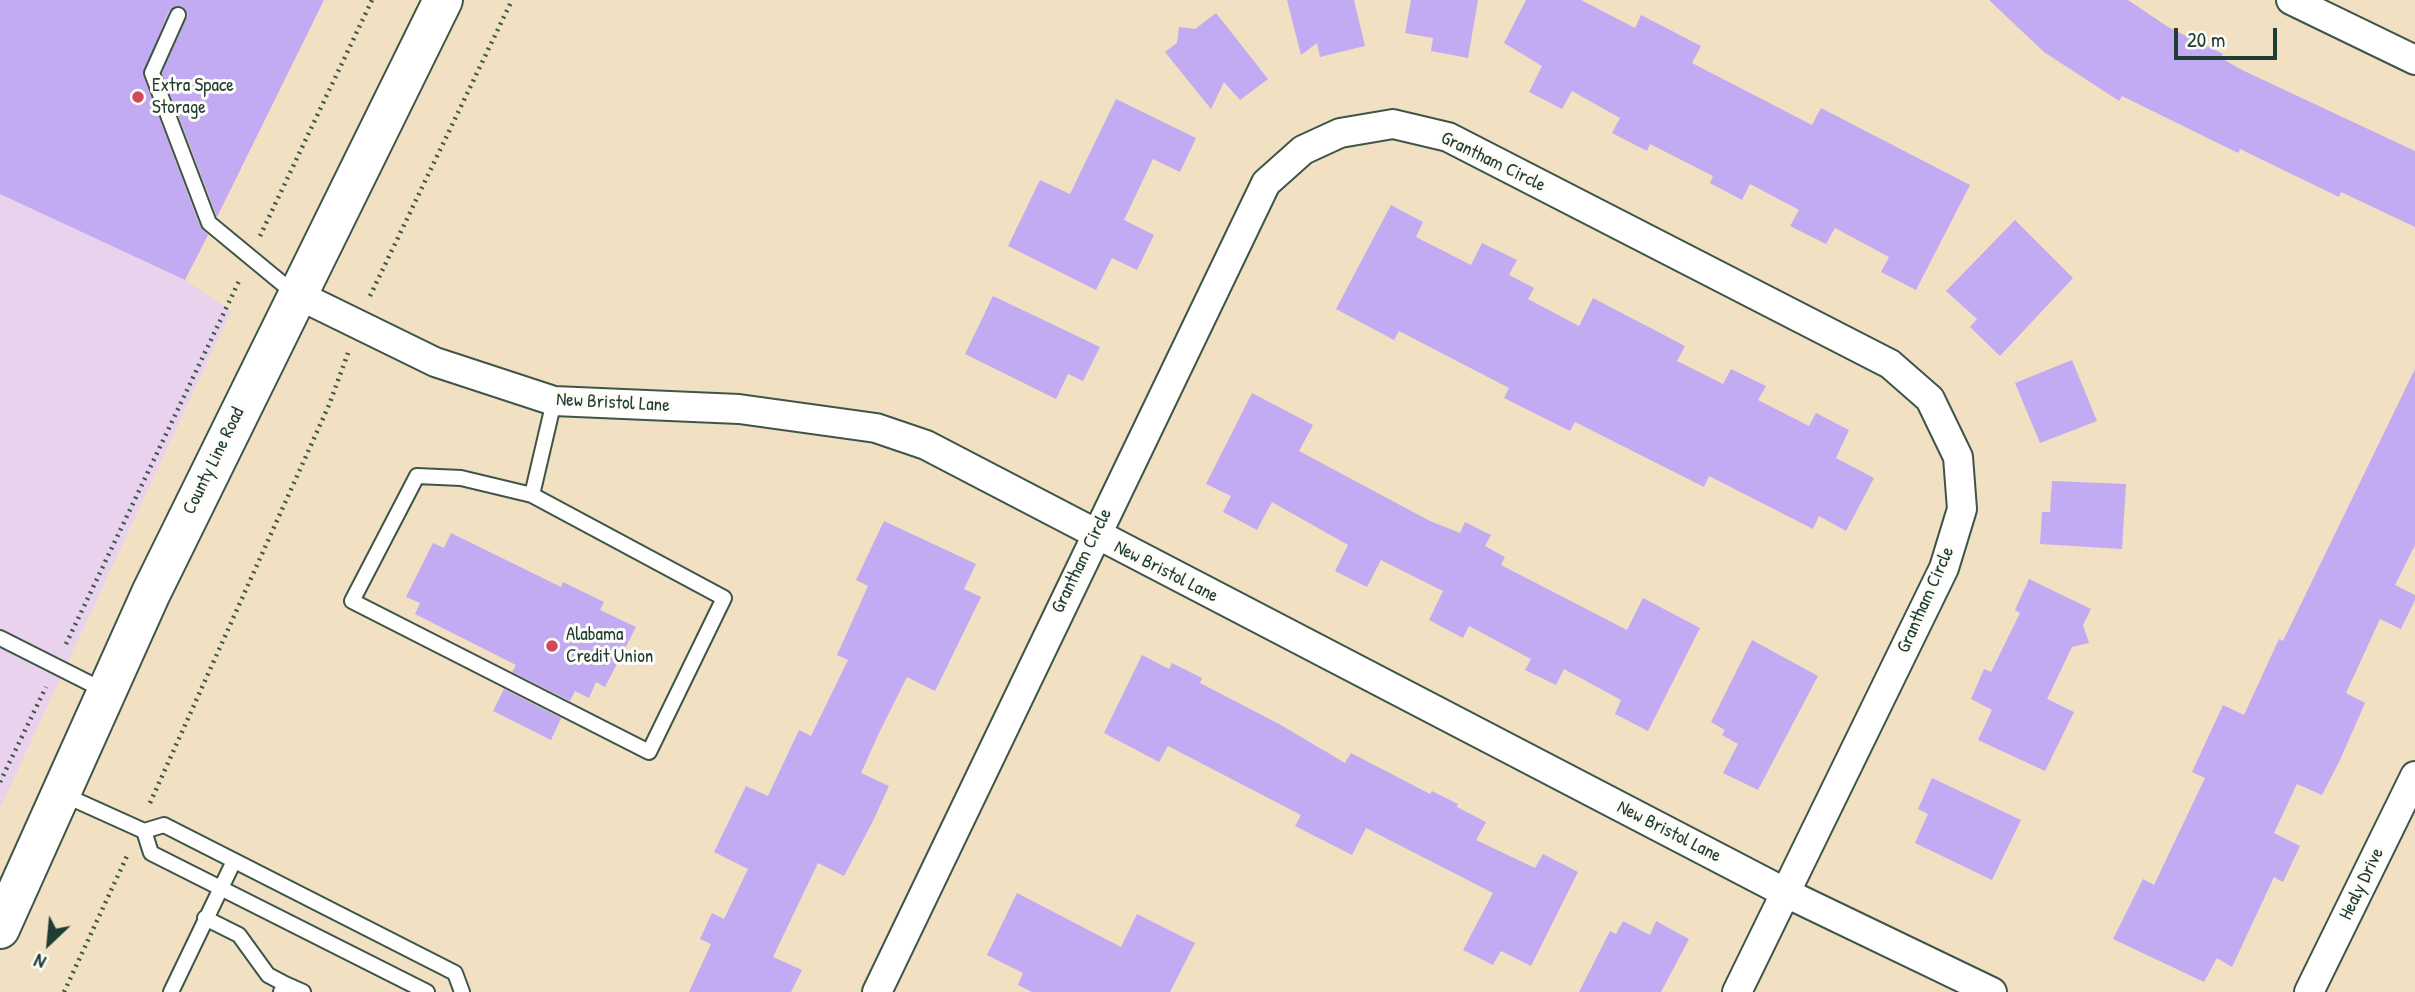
<!DOCTYPE html>
<style>
body{margin:0}
#map{position:relative;width:2415px;height:992px;overflow:hidden;background:#f1e0c1;font-family:"Patrick Hand",sans-serif}
canvas{display:block}
.north{position:absolute;left:14px;top:908px;width:70px;height:70px;-webkit-text-stroke:5px #fdfcf7;paint-order:stroke;rotate:206deg;font-size:19px;font-weight:700;line-height:28px;text-align:center;color:#1f3d34}
.north::after{content:'';display:block;margin:auto;width:24px;height:32px;background:#1f3d34;clip-path:polygon(50% 0,100% 100%,50% 72%,0 100%)}
.scale{position:absolute;left:2174px;top:28px;width:103px;height:32px;box-sizing:border-box;border:4px solid #1f3d34;border-top:0;padding-left:9px;font-size:21px;line-height:24px;white-space:nowrap;color:#1f3d34;-webkit-text-stroke:5px #fdfcf7;paint-order:stroke}
</style>
<div id="map">
<canvas width="2415" height="992"></canvas>
<div class="north">N</div>
<div class="scale">20 m</div>
</div>
<script>
const c = document.querySelector('canvas').getContext('2d');
c.lineJoin = 'round';
function fill(path, color) { c.fillStyle = color; c.fill(path, 'evenodd'); }
const toPath = rows => new Path2D(rows.map(r => 'M' + r).join(''));
function strokePath(path, color, width, dash) { c.strokeStyle = color; c.lineWidth = width; c.lineCap = dash ? 'butt' : 'round'; c.setLineDash(dash || []); c.stroke(path); }
function label(font, color, halo, rows, align = 'center') {
  c.font = font + ' "Patrick Hand",sans-serif'; c.lineWidth = 6; c.setLineDash([]); c.textBaseline = 'middle'; c.strokeStyle = halo; c.fillStyle = color; for (const [text, x, y, turn = 0] of rows) {
    c.save(); c.translate(x, y); c.rotate((+turn || 0) * Math.PI / 180); c.textAlign = isNaN(turn) ? turn : align; if (halo) c.strokeText(text, 0, 0); c.fillText(text, 0, 0); c.restore();
  }
}
fill(toPath([
 [0,194,185,280,231,311,0,808]
]), '#e9d2ed');
fill(toPath([
 [0,0,324,0,217,217,162,73,188,15,181,6,169,11,143,75,200,226,208,235,185,280,0,194],
 [1287,0,1354,0,1365,46,1320,57,1317,43,1301,55],
 [1411,0,1478,0,1468,58,1431,51,1433,38,1405,33],
 [1526,0,1581,0,1635,28,1641,15,1701,46,1692,63,1812,125,1821,108,1970,185,1916,290,1881,272,1889,257,1835,228,1826,244,1790,226,1799,210,1750,184,1742,200,1710,183,1713,176,1650,144,1647,151,1612,133,1620,118,1572,91,1562,109,1529,92,1542,66,1504,43],
 [1989,0,2128,0,2168,27,2223,54,2221,58,2242,70,2415,151,2415,227,2341,192,2339,197,2240,149,2238,153,2122,96,2119,101,2044,52],
 [1216,13,1268,79,1240,100,1224,82,1211,109,1165,52,1177,43,1179,27,1195,29],
 [1116,99,1196,138,1180,172,1153,159,1124,220,1154,235,1137,270,1112,258,1096,290,1008,246,1040,180,1070,194],
 [1391,205,1423,222,1416,237,1471,265,1482,243,1517,260,1509,275,1534,288,1528,299,1579,326,1593,298,1685,346,1677,361,1723,384,1731,369,1766,386,1758,400,1809,426,1816,413,1849,430,1836,458,1874,478,1846,531,1819,516,1813,529,1709,476,1704,487,1575,422,1570,431,1504,398,1509,388,1399,331,1394,340,1336,309],
 [2015,220,2073,278,2000,356,1970,327,1977,319,1946,291],
 [993,296,1100,347,1083,381,1068,374,1056,399,965,354],
 [2072,360,2097,421,2040,443,2015,383],
 [2415,369,2415,545,2395,585,2415,595,2415,600,2401,629,2380,619,2346,693,2365,703,2340,760,2322,795,2297,784,2274,833,2300,846,2283,882,2274,877,2232,967,2217,958,2204,982,2113,939,2143,879,2154,885,2205,778,2192,772,2223,705,2244,715,2279,639,2283,641],
 [1252,393,1313,425,1299,451,1430,521,1460,533,1465,522,1491,535,1485,546,1505,557,1501,565,1627,630,1643,598,1700,628,1648,731,1615,714,1621,700,1564,669,1556,685,1525,670,1531,659,1469,626,1463,638,1429,620,1443,591,1381,560,1367,587,1335,571,1348,545,1272,502,1257,530,1223,512,1231,496,1206,484],
 [2052,481,2126,484,2122,549,2040,544,2042,512,2050,512],
 [884,521,976,564,964,589,981,597,935,691,907,677,879,733,861,773,889,786,873,821,844,876,818,863,773,957,802,970,791,992,689,992,711,944,700,939,712,913,724,919,748,869,714,852,746,786,768,796,799,730,811,736,848,660,837,655,868,586,856,580],
 [451,533,561,587,563,582,604,602,600,610,636,627,605,687,596,682,589,698,575,691,570,701,512,672,516,665,415,614,420,603,406,597,433,543,444,548],
 [2029,579,2091,609,2083,625,2089,643,2072,647,2047,699,2074,712,2045,771,1978,740,1992,710,1971,699,1984,669,1991,672,2020,613,2015,610],
 [1752,640,1818,676,1758,790,1723,773,1738,744,1722,735,1725,730,1711,722],
 [1142,655,1169,669,1172,663,1202,678,1200,683,1281,725,1345,763,1351,753,1430,794,1432,791,1458,804,1457,807,1486,822,1476,840,1535,868,1543,854,1578,872,1531,966,1501,951,1493,965,1463,950,1493,893,1366,828,1352,855,1295,826,1301,815,1168,746,1159,762,1104,733],
 [504,689,561,718,551,740,493,711],
 [1932,778,2021,820,1992,880,1915,843,1928,814,1918,809],
 [1017,893,1121,947,1137,914,1195,943,1170,992,1032,992,1018,985,1023,973,987,955],
 [1623,921,1650,935,1656,921,1689,939,1661,992,1579,992,1610,931,1616,934]
]), '#c2abf2');
const lane = toPath([
 [178,15,152,73,209,223,295,294],
 [532,495,724,598,649,752,352,601,417,476,461,478,532,495,554,401],
 [0,638,105,691],
 [62,794,144,831,164,825,455,973,462,992],
 [144,831,151,853,427,992],
 [205,918,239,935,268,975,285,984,281,992],
 [285,984,303,992],
 [171,992,234,861]
]);
const street = toPath([
 [2291,0,2415,60],
 [296,294,435,362,554,401,739,409,876,428,926,445,1786,893,1992,992],
 [877,992,1266,183,1303,150,1340,133,1393,124,1448,137,1890,364,1930,399,1958,457,1962,509,1944,568,1737,992],
 [2309,992,2415,776]
]);
const secondary = toPath([
 [0,929,151,593,443,0]
]);
strokePath(lane, '#3e5549', 18);
strokePath(street, '#3e5549', 32);
strokePath(secondary, '#3e5549', 42);
strokePath(toPath([
 [260,236,372,0],
 [370,296,512,0],
 [66,644,240,279],
 [0,782,46,687],
 [150,803,329,405,348,353],
 [64,992,127,856]
]), '#3e5549', 4.5, [2, 5]);
strokePath(lane, '#fff', 14);
strokePath(street, '#fff', 28);
strokePath(secondary, '#fff', 38);
for (const [x, y, r, color] of [
 [138,97,7,"#d1495b"],
 [552,646,7,"#d1495b"]
]) { const dot = new Path2D(); dot.arc(x, y, r, 0, 2 * Math.PI); c.fillStyle = color; c.fill(dot); strokePath(dot, '#fdfcf7', 2.5); }
label('19px', '#1f3d34', '#fdfcf7', [
 ["Extra Space",152,86],
 ["Storage",152,108],
 ["Alabama",566,635],
 ["Credit Union",566,657]
], 'left');
label('19px', '#1f3d34', '#fdfcf7', [
 ["Grantham Circle",1493,162,26],
 ["New Bristol Lane",613,403,3],
 ["County Line Road",214,461,-64],
 ["Grantham Circle",1082,561,-64],
 ["New Bristol Lane",1166,572,27],
 ["Grantham Circle",1926,600,-66],
 ["New Bristol Lane",1669,832,27],
 ["Healy Drive",2362,884,-64]
]);
</script>
